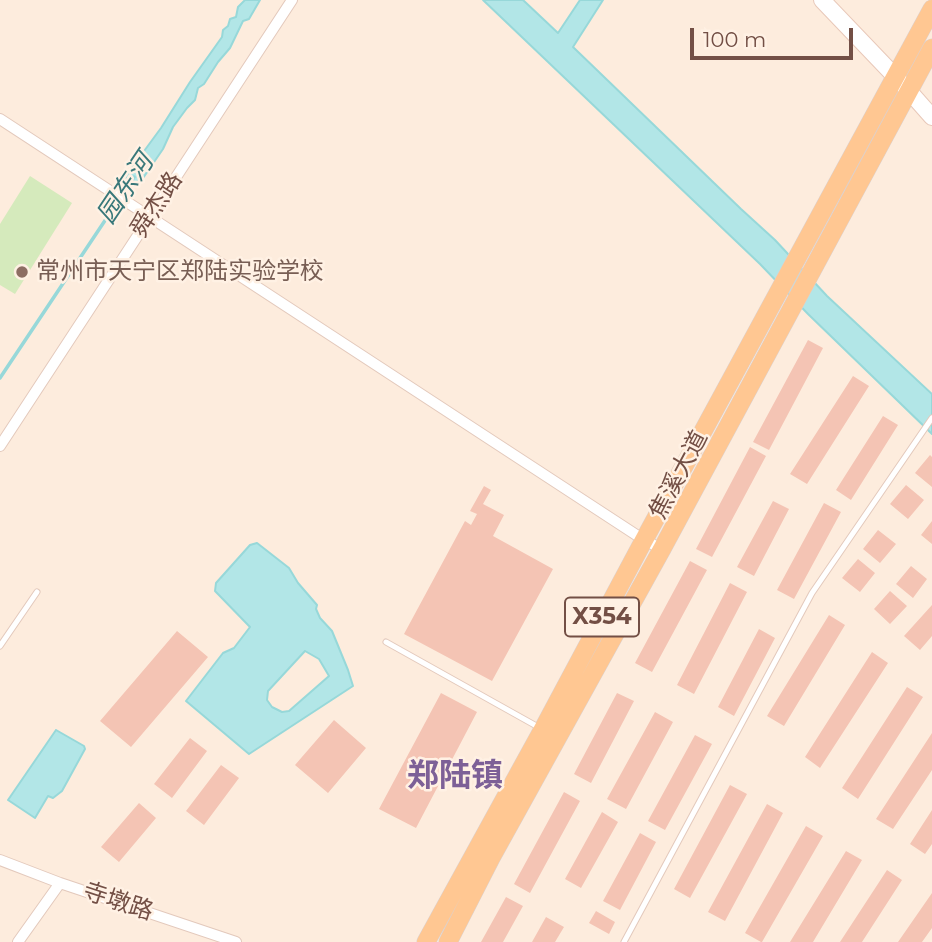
<!DOCTYPE html>
<meta charset="utf-8">
<style>
body{margin:0}
#map{position:relative;width:932px;height:942px;overflow:hidden;background:#fdecdd;font-family:Montserrat,sans-serif}
canvas{display:block}
.scale{position:absolute;left:690px;top:28px;width:163px;height:32px;box-sizing:border-box;border:4px solid #734f45;border-top:0;padding-left:9px;font-size:21px;line-height:24px;white-space:nowrap;color:#734f45;-webkit-text-stroke:5px #fff1e4;paint-order:stroke}
</style>
<div id="map">
<canvas width="932" height="942"></canvas>
<div class="scale">100 m</div>
</div>
<script>
const c = document.querySelector('canvas').getContext('2d');
c.lineJoin = 'round';
function fill(path, color) { c.fillStyle = color; c.fill(path, 'evenodd'); }
const toPath = rows => new Path2D(rows.map(r => 'M' + r).join(''));
function strokePath(path, color, width, dash) { c.strokeStyle = color; c.lineWidth = width; c.lineCap = dash ? 'butt' : 'round'; c.setLineDash(dash || []); c.stroke(path); }
function label(font, color, halo, rows, align = 'center') {
  c.font = font + ' Montserrat,"Noto Sans SC",sans-serif'; c.lineWidth = 5; c.setLineDash([]); c.textBaseline = 'middle'; c.strokeStyle = halo; c.fillStyle = color; for (const [text, x, y, turn = 0] of rows) {
    c.save(); c.translate(x, y); c.rotate((+turn || 0) * Math.PI / 180); c.textAlign = isNaN(turn) ? turn : align; if (halo) c.strokeText(text, 0, 0); c.fillText(text, 0, 0); c.restore();
  }
}
fill(toPath([
 [30,176,72,203,15,294,0,285,0,224]
]), '#d5eabc');
const water = toPath([
 [245,0,260,0,249,19,243,21,230,48,218,62,204,84,198,88,195,100,187,108,173,127,163,149,139,184,125,177,161,128,190,82,222,37,223,30,228,26,230,19,236,17,238,7,245,0],
 [483,0,523,0,558,33,580,0,603,0,573,47,741,209,775,240,827,296,932,394,932,434,808,314,760,264,483,0],
 [257,543,289,568,298,583,317,605,316,609,320,618,332,631,348,670,353,686,249,754,186,701,223,653,234,648,250,627,215,591,216,583,250,545,257,543],
 [305,651,319,659,329,676,289,711,282,712,272,707,267,700,268,691,305,651],
 [56,730,84,746,85,749,62,791,53,798,48,796,35,818,8,800,56,730]
]);
fill(water, '#b2e6e7');
strokePath(water, '#97d8d9', 2);
strokePath(toPath([
 [0,378,134,177]
]), '#97d8d9', 3.5);
fill(toPath([
 [808,340,823,348,769,450,753,442],
 [853,376,869,386,807,484,790,474],
 [883,416,898,425,851,500,836,490],
 [750,447,766,456,712,557,696,549],
 [930,455,932,457,932,487,915,473],
 [906,485,924,500,908,519,890,504],
 [484,486,491,490,483,504,504,515,493,536,553,569,492,681,404,634,465,521,471,525,477,514,470,511],
 [773,501,789,509,754,576,737,567],
 [824,503,841,512,794,599,777,590],
 [932,521,932,544,921,535],
 [878,530,896,544,880,563,863,549],
 [858,559,875,573,860,592,842,578],
 [690,561,707,570,652,672,635,663],
 [911,566,927,579,913,598,896,584],
 [730,583,747,592,694,694,677,685],
 [890,591,907,606,890,624,874,609],
 [932,605,932,636,920,650,904,636],
 [829,615,845,625,784,726,767,716],
 [759,629,775,638,734,716,718,707],
 [177,631,208,657,131,747,100,721],
 [872,652,888,663,820,768,805,757],
 [907,687,923,697,858,799,842,788],
 [441,693,477,712,416,828,379,809],
 [617,693,634,701,591,783,574,774],
 [655,712,673,722,626,809,607,799],
 [334,720,366,748,328,793,295,765],
 [932,733,932,770,893,829,876,819],
 [695,735,712,744,665,830,648,821],
 [190,738,207,751,172,798,154,784],
 [221,765,239,778,204,825,186,811],
 [730,785,747,794,690,898,674,889],
 [564,792,580,801,530,893,514,884],
 [139,803,156,818,119,862,101,847],
 [767,804,783,813,725,921,708,912],
 [932,810,932,844,925,854,910,844],
 [602,812,618,822,581,888,565,879],
 [806,826,823,836,762,942,761,942,745,933],
 [640,833,656,842,620,910,603,901],
 [846,851,862,860,813,942,790,942],
 [887,870,902,880,862,942,840,942],
 [932,893,932,928,922,942,898,942],
 [506,897,523,906,503,942,481,942],
 [596,911,615,922,609,934,589,923],
 [546,917,564,927,555,942,532,942]
]), '#f4c4b4');
const lane = toPath([
 [386,642,540,728],
 [0,646,37,592],
 [624,942,812,593,932,418]
]);
const street = toPath([
 [0,119,644,540,662,549],
 [0,446,292,0],
 [0,860,60,883,236,942],
 [18,942,60,883]
]);
const secondary = toPath([
 [822,0,909,91,932,117]
]);
const primary = toPath([
 [426,942,543,729,644,540,932,9],
 [448,942,491,858,662,549,932,48]
]);
strokePath(lane, '#e3c9bc', 7);
strokePath(street, '#e3c9bc', 12);
strokePath(secondary, '#e8c8b9', 18);
strokePath(primary, '#dbd1cf', 19);
strokePath(lane, '#fff', 5);
strokePath(street, '#fff', 10);
strokePath(secondary, '#fff', 16);
strokePath(primary, '#ffc792', 18);
for (const [x, y, r, color] of [
 [22,272,7,"#8d6e63"]
]) { const dot = new Path2D(); dot.arc(x, y, r, 0, 2 * Math.PI); c.fillStyle = color; c.fill(dot); strokePath(dot, '#fff1e4', 2.5); }
for (const [x, y, w] of [
 [602,617,74]
]) { const box = new Path2D(); box.roundRect(x - w / 2, y - 19.5, w, 39, 5); c.fillStyle = '#fff1e4'; c.fill(box); strokePath(box, '#734f45', 2); }
label('bold 23px', '#734f45', null, [
 ["X354",602,617]
]);
label('24px', '#734f45', '#fff1e4', [
 ["舜杰路",157,205,-57],
 ["焦溪大道",679,475,-62],
 ["寺墩路",118,902,18]
]);
label('24px', '#785e54', '#fff1e4', [
 ["常州市天宁区郑陆实验学校",36,272]
], 'left');
label('italic 26px', '#39787a', '#fff1e4', [
 ["园东河",126,189,-56]
]);
label('bold 32px', '#7d6097', '#fff1e4', [
 ["郑陆镇",455,777]
]);
</script>
